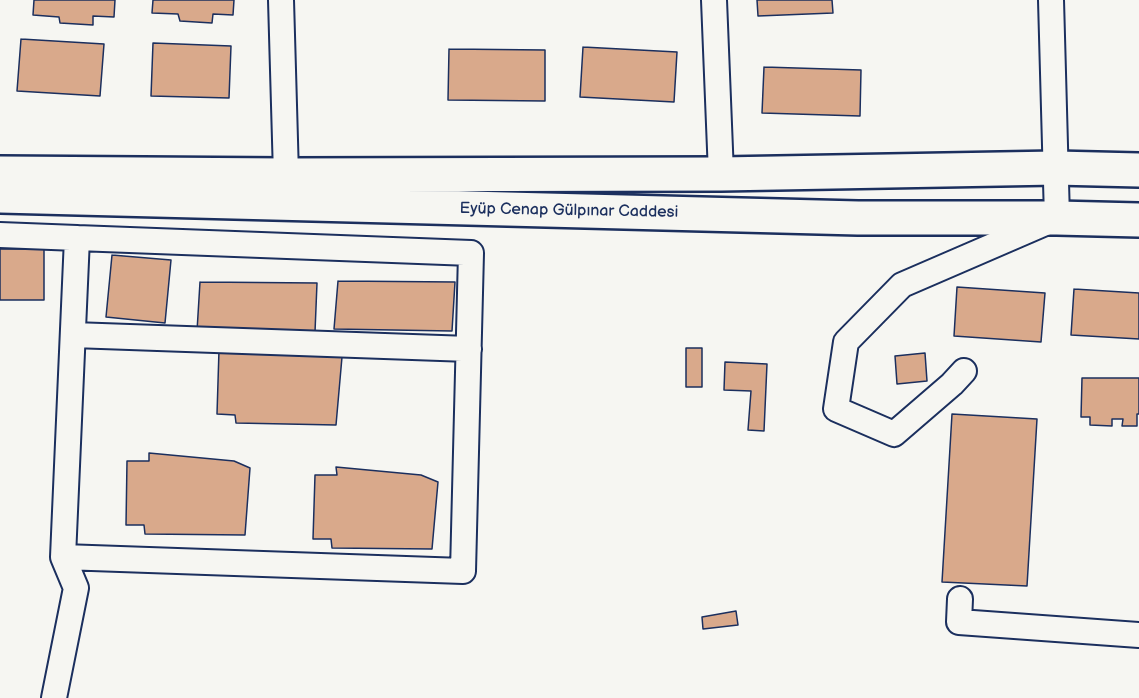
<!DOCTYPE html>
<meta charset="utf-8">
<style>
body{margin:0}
canvas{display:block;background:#f6f6f2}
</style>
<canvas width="1139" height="698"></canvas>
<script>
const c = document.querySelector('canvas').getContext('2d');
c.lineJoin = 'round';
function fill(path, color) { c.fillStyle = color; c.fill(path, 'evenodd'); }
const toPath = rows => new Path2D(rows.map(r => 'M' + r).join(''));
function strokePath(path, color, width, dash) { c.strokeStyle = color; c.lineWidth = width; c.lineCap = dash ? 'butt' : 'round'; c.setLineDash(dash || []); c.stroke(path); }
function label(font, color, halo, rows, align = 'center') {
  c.font = font + ' "Balsamiq Sans",sans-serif'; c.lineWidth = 4.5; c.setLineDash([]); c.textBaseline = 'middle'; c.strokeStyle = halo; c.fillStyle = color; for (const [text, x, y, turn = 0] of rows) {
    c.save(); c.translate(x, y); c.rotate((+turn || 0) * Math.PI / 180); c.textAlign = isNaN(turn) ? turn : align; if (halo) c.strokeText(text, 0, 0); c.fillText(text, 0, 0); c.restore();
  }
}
const building = toPath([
 [34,0,115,0,114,17,93,16,93,25,60,23,59,17,33,15,34,0],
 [153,0,234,0,233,15,213,14,212,23,180,21,178,14,152,13,153,0],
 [757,0,832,0,833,13,758,16,757,0],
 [21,39,104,44,100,96,17,91,21,39],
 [153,43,231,46,229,98,151,96,153,43],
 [583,47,677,52,674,102,580,97,583,47],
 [449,49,545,50,545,101,448,100,449,49],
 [764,67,861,70,860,116,762,113,764,67],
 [0,249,44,249,44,300,0,300,0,249],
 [112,255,171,260,165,323,106,317,112,255],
 [338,281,455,282,452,331,334,329,338,281],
 [200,282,317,283,315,332,197,331,200,282],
 [957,287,1045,293,1041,342,954,336,957,287],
 [1074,289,1139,293,1139,339,1071,335,1074,289],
 [686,348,702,348,702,387,686,387,686,348],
 [219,350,326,350,342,357,336,425,236,423,235,415,217,414,219,350],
 [925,353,927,381,897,384,895,356,925,353],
 [725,362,767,364,764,431,748,430,751,391,724,390,725,362],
 [1082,378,1139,378,1139,414,1137,414,1137,426,1122,426,1123,419,1112,419,1112,426,1090,425,1090,417,1081,417,1082,378],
 [952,414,1037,419,1027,586,942,582,952,414],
 [149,453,234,461,250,468,245,535,145,534,144,525,126,525,127,461,149,461,149,453],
 [336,467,421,475,438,482,432,549,332,548,331,539,313,539,315,475,337,475,336,467],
 [736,611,738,625,703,629,702,617,736,611]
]);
fill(building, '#d9a98b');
strokePath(building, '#1b2f5e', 1.5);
const street = toPath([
 [281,0,286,175],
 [714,0,721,174],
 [0,235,77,238,63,557,76,588,54,698],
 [73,335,469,349],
 [964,371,952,384,894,434,836,409,846,342,902,285,1057,218,1051,0],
 [63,557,463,571,471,253,77,238],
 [960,599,959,622,1139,635]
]);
const secondary = toPath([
 [0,173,286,175,721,174,1056,168,1139,170],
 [0,196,858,218,1057,218,1139,220]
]);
strokePath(street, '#1b2f5e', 28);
strokePath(secondary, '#1b2f5e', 38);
strokePath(street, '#f6f6f2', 24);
strokePath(secondary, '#f6f6f2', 33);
label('16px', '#1b2f5e', '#f6f6f2', [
 ["Eyüp Cenap Gülpınar Caddesi",569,211,1]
]);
</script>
